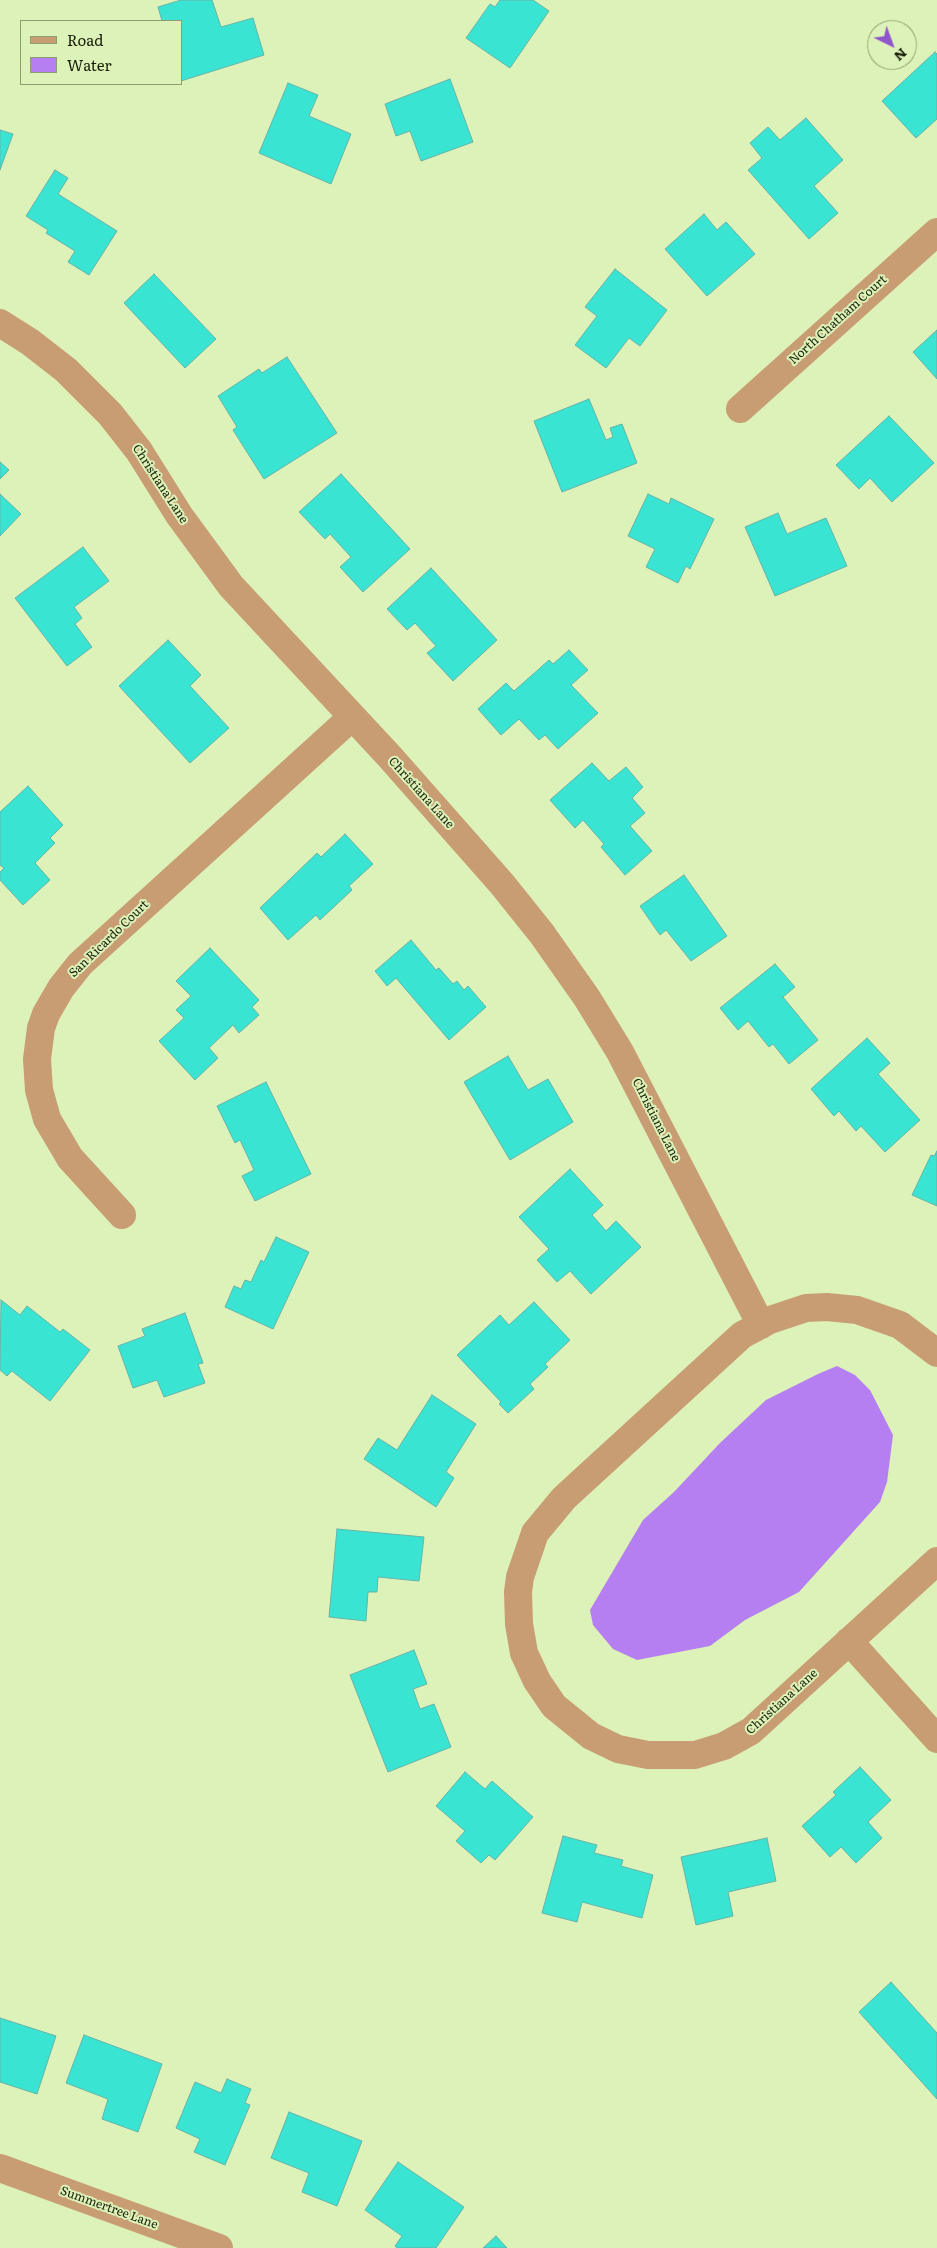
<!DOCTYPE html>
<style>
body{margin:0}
#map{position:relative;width:937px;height:2248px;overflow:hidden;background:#ddf2b8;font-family:Literata,serif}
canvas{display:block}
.legend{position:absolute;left:20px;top:20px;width:162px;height:65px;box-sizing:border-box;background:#ddf2b8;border:1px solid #8d9d71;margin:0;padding:6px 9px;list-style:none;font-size:15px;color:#161d07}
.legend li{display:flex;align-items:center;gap:10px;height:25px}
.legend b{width:25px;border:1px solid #8d9d71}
.north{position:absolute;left:867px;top:20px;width:50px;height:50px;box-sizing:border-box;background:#ddf2b8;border:1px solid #8d9d71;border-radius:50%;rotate:138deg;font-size:14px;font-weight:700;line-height:20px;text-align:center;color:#161d07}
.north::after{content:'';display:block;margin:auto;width:18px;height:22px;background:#9155cc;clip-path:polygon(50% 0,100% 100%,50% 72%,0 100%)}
</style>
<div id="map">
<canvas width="937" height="2248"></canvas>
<ul class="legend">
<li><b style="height:6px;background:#c99d74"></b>Road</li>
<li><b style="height:14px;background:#b57ef1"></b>Water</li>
</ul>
<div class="north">N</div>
</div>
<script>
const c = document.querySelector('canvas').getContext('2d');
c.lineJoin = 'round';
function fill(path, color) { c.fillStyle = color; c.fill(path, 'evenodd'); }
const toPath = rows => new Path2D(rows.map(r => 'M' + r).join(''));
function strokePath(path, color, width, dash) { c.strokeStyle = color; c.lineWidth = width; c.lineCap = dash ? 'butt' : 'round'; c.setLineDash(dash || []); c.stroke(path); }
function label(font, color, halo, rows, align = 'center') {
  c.font = font + ' Literata,serif'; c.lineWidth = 4; c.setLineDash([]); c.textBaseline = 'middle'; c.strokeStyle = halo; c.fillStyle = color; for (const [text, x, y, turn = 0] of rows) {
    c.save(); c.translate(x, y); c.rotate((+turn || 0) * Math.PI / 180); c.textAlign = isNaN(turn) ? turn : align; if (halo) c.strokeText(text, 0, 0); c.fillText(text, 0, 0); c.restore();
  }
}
fill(toPath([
 [837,1366,855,1375,870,1390,893,1435,887,1482,880,1502,799,1592,745,1620,710,1646,637,1660,613,1649,593,1625,590,1610,643,1520,674,1492,720,1443,766,1400,818,1374]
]), '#b57ef1');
const building = toPath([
 [181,0,212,0,221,27,253,18,264,55,181,81,181,21,162,21,158,7,181,0],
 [500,0,533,0,549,11,510,68,466,38,490,4,495,7,500,0],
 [935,52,937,54,937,119,916,138,882,101,935,52],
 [450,79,473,142,421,161,410,131,396,136,385,104,450,79],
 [288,83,318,95,309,116,351,134,331,184,259,153,288,83],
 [806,118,843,160,814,186,838,213,809,239,748,170,762,158,750,143,768,127,780,140,806,118],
 [0,130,13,134,0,170,0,130],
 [55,170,68,178,58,194,117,231,89,275,68,262,75,251,46,233,48,230,26,216,55,170],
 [704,214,717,230,726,222,755,254,707,296,665,249,704,214],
 [615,269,667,310,640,346,629,338,606,368,575,345,597,316,585,307,615,269],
 [154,274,216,339,185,368,124,303,154,274],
 [937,330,937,379,913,352,937,330],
 [287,357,337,433,264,479,233,430,237,427,218,396,259,369,262,373,287,357],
 [589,399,606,440,613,437,610,428,622,424,637,463,562,492,534,421,589,399],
 [889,416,934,463,892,502,870,478,859,489,836,465,889,416],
 [0,462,9,470,0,479,0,462],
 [341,474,410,549,363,592,340,567,351,557,330,534,325,539,299,512,341,474],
 [0,494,21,514,0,536,0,494],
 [648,494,669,504,671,498,714,519,690,569,686,566,678,583,646,567,655,549,628,536,648,494],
 [778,513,787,534,826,518,847,566,775,596,745,527,778,513],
 [83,547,109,581,74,607,82,618,75,624,92,647,67,666,15,598,83,547],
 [431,568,497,640,453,681,427,653,436,646,415,623,407,630,387,609,431,568],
 [168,640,201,675,190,686,229,728,190,763,119,686,168,640],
 [569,650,588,670,571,685,598,713,558,749,545,735,539,740,519,719,501,735,478,709,506,683,514,691,549,660,553,664,569,650],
 [592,763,609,781,626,767,643,787,632,798,645,813,630,826,652,851,625,875,601,847,604,844,583,820,575,828,550,800,592,763],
 [28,786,63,825,50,838,55,843,35,863,50,880,23,905,0,880,0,872,4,868,0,865,0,812,28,786],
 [345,834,373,864,349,886,352,890,320,920,316,915,288,940,260,908,317,853,321,857,345,834],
 [684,875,727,936,691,961,666,930,660,935,640,906,684,875],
 [411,940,436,970,439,968,453,984,457,981,464,990,468,986,486,1007,449,1040,396,978,387,986,375,971,411,940],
 [210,948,259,1000,252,1007,259,1015,239,1033,233,1025,209,1048,218,1058,195,1080,159,1041,184,1018,176,1010,191,996,176,981,210,948],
 [775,964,795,987,783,997,818,1040,789,1064,773,1044,769,1047,748,1021,738,1030,720,1008,775,964],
 [867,1038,890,1063,878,1074,920,1120,885,1152,861,1126,856,1131,839,1111,834,1116,811,1089,867,1038],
 [508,1056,528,1090,548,1079,573,1122,510,1160,464,1082,508,1056],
 [266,1082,311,1174,255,1201,242,1176,254,1170,240,1140,235,1143,217,1106,266,1082],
 [937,1151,937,1206,912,1195,931,1155,934,1156,937,1151],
 [570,1169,603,1205,592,1215,606,1231,616,1221,641,1247,591,1294,570,1271,557,1282,537,1260,549,1249,519,1217,570,1169],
 [276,1237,309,1252,273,1329,225,1307,234,1286,241,1289,245,1280,251,1282,261,1260,264,1262,276,1237],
 [1,1300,20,1315,27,1306,60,1332,63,1329,90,1350,50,1401,12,1371,7,1376,0,1370,1,1300],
 [534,1302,570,1340,545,1364,548,1367,530,1384,534,1389,508,1413,499,1404,501,1402,457,1355,500,1315,509,1325,534,1302],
 [185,1313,203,1363,198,1364,205,1383,164,1397,157,1380,133,1388,118,1346,145,1336,142,1329,185,1313],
 [432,1395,476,1424,446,1472,454,1478,436,1507,364,1459,378,1438,397,1450,432,1395],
 [337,1529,424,1537,419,1581,378,1577,377,1592,368,1592,366,1621,329,1617,337,1529],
 [414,1650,427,1684,413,1689,420,1709,434,1704,451,1747,388,1772,350,1675,414,1650],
 [860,1767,891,1800,868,1822,882,1838,856,1863,841,1847,830,1857,802,1826,836,1795,833,1792,860,1767],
 [465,1772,485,1789,492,1781,533,1817,495,1860,489,1855,481,1863,456,1841,465,1831,436,1806,465,1772],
 [563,1836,597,1845,594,1853,623,1860,621,1866,653,1875,642,1918,582,1902,577,1922,542,1913,563,1836],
 [767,1838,776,1881,728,1892,733,1916,696,1925,681,1857,767,1838],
 [891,1982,937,2033,937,2099,859,2012,891,1982],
 [0,2018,56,2036,37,2094,0,2082,0,2018],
 [84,2035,162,2064,138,2132,102,2119,108,2099,66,2083,84,2035],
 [227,2079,251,2089,245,2103,250,2105,225,2165,194,2152,200,2139,176,2128,195,2082,221,2093,227,2079],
 [289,2112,362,2141,337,2206,302,2192,309,2173,271,2158,289,2112],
 [398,2162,464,2207,436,2248,397,2248,395,2246,402,2236,365,2210,398,2162],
 [496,2236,507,2248,483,2248,496,2236]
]);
fill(building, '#39e4d2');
strokePath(building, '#66b3a9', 1);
strokePath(toPath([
 [0,323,30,342,66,370,110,414,139,451,179,515,231,586,390,757,502,884,542,934,587,998,620,1052,761,1325],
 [740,409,937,232],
 [122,1215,70,1158,47,1119,39,1090,37,1059,41,1028,46,1014,61,988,80,964,352,717],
 [937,1353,900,1325,857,1310,827,1307,806,1308,770,1320,742,1335,564,1498,535,1533,520,1577,518,1592,519,1624,524,1653,537,1681,554,1706,591,1736,618,1749,648,1755,695,1755,724,1746,751,1731,937,1561],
 [849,1641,937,1739],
 [0,2168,219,2248]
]), '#c99d74', 28);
label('12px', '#161d07', '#ddf2b8', [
 ["North Chatham Court",838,320,-42],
 ["Christiana Lane",160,484,57],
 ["Christiana Lane",421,793,48],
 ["San Ricardo Court",109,939,-44],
 ["Christiana Lane",656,1120,63],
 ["Christiana Lane",782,1702,-42],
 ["Summertree Lane",109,2208,20]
]);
</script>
